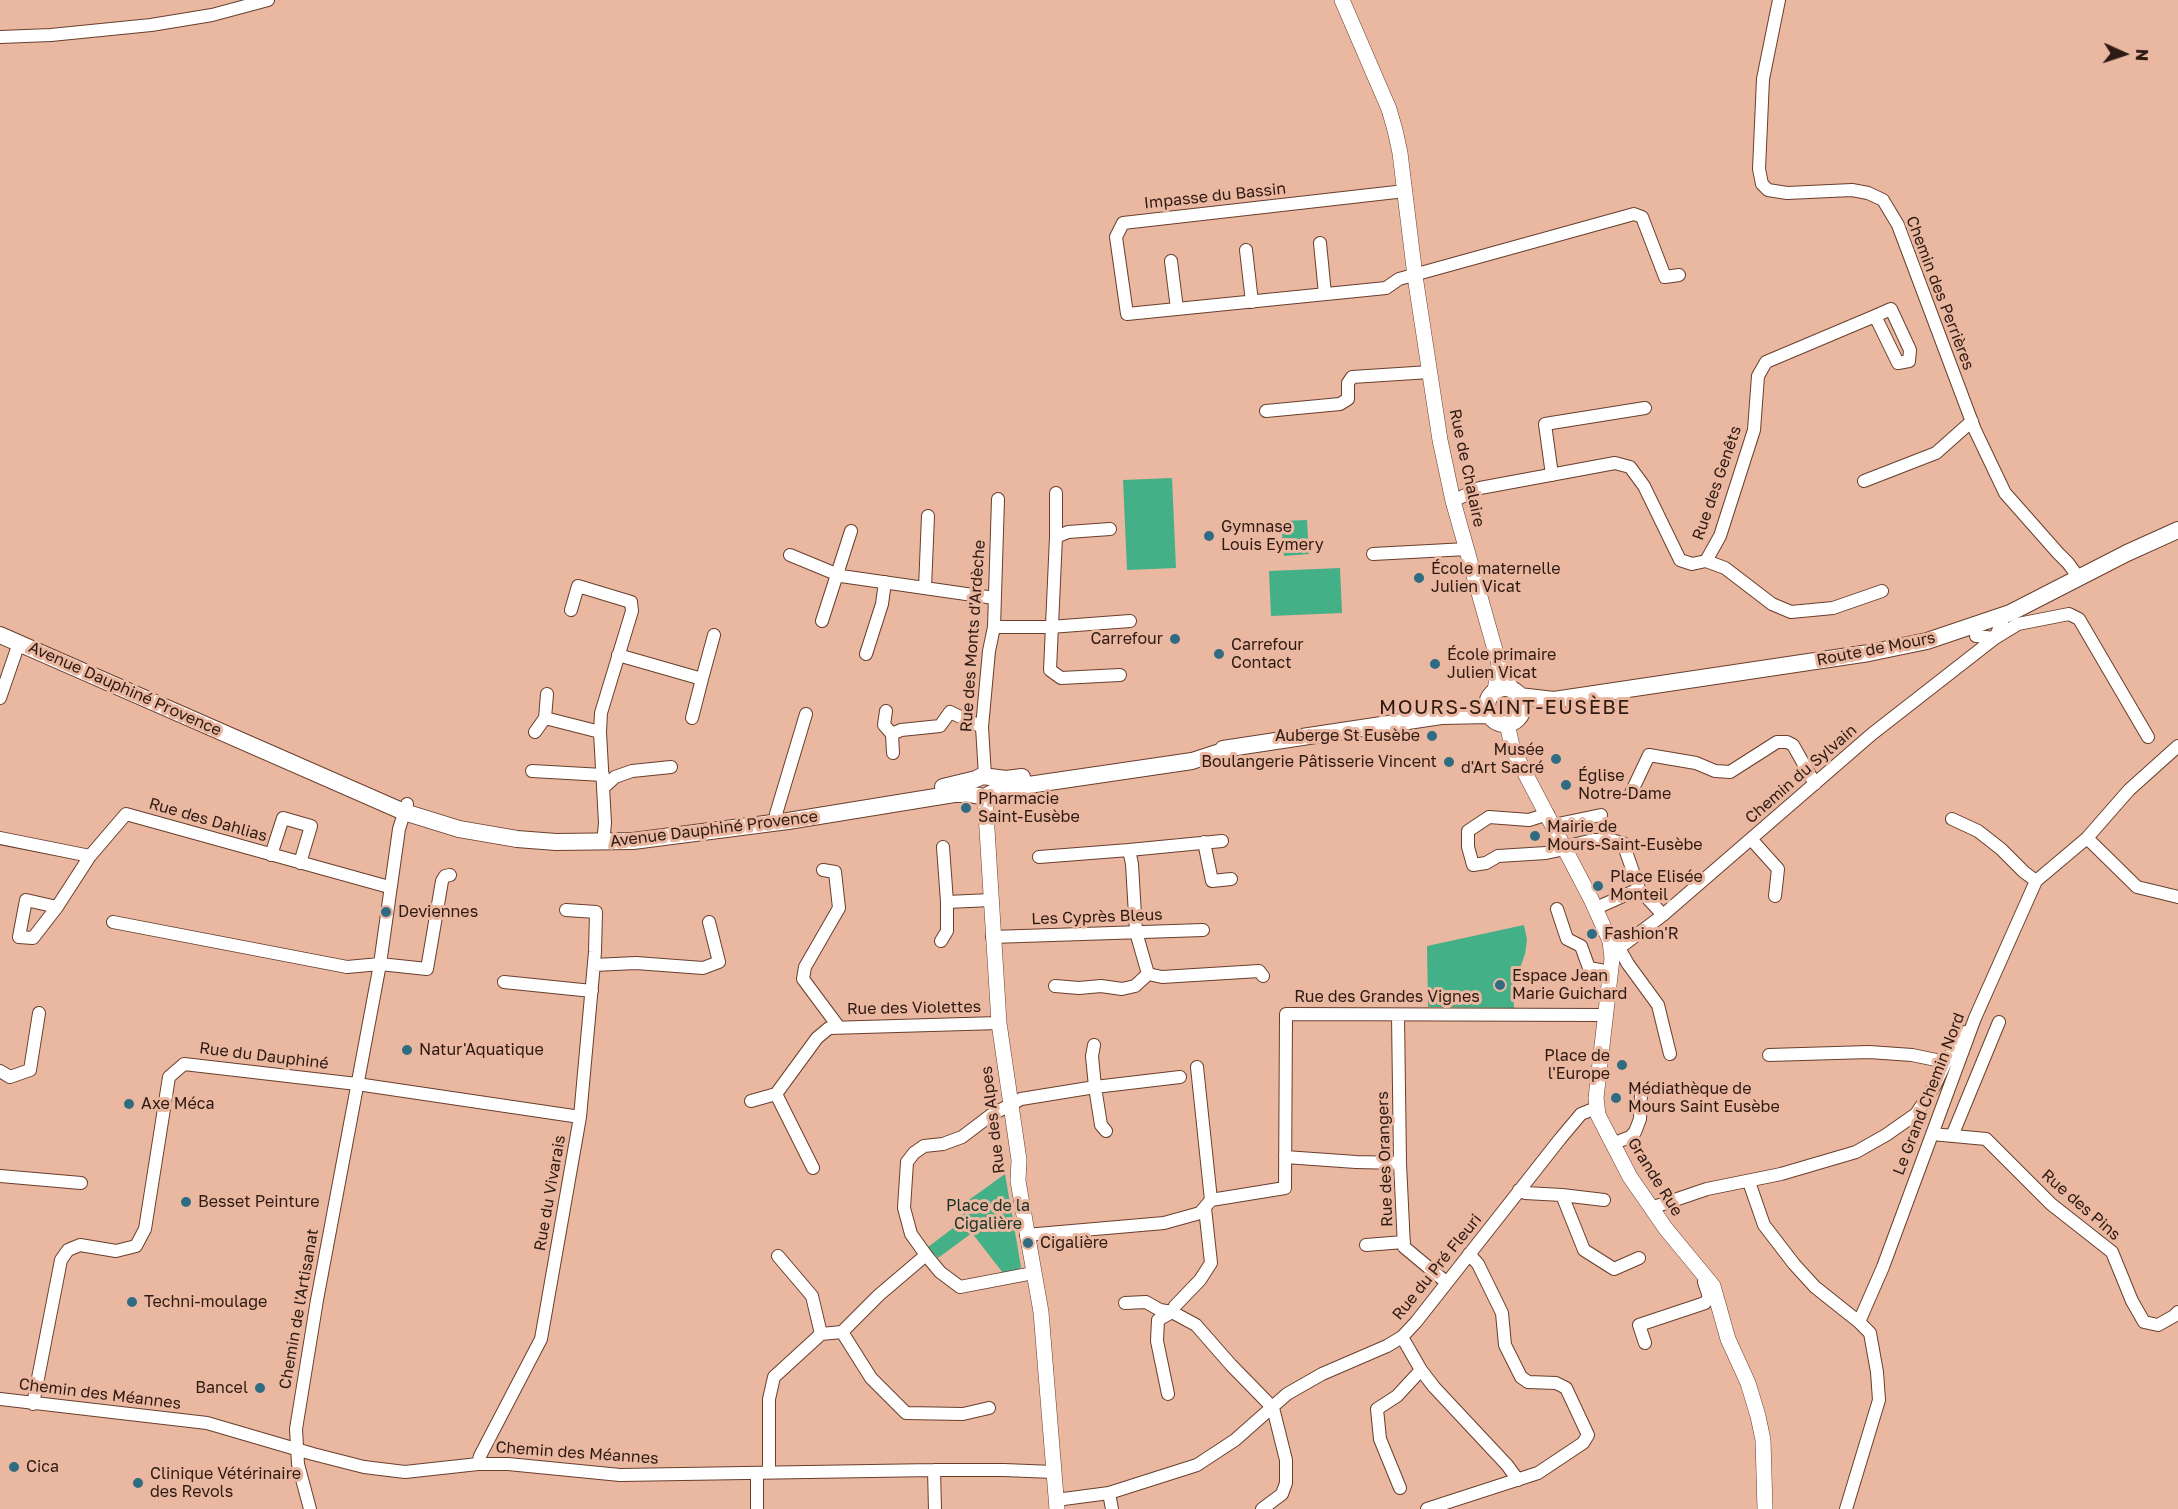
<!DOCTYPE html>
<meta charset="utf-8">
<style>
body{margin:0}
#map{position:relative;width:2178px;height:1509px;overflow:hidden;background:#eab7a1;font-family:"Golos Text",sans-serif}
canvas{display:block}
.north{position:absolute;left:2094px;top:24px;width:60px;height:60px;-webkit-text-stroke:4px #eab7a1;paint-order:stroke;rotate:93deg;font-size:16px;font-weight:700;line-height:24px;text-align:center;color:#2d1a12}
.north::after{content:'';display:block;margin:auto;width:21px;height:27px;background:#2d1a12;clip-path:polygon(50% 0,100% 100%,50% 72%,0 100%)}
</style>
<div id="map">
<canvas width="2178" height="1509"></canvas>
<div class="north">N</div>
</div>
<script>
const c = document.querySelector('canvas').getContext('2d');
c.lineJoin = 'round';
function fill(path, color) { c.fillStyle = color; c.fill(path, 'evenodd'); }
const toPath = rows => new Path2D(rows.map(r => 'M' + r).join(''));
function strokePath(path, color, width, dash) { c.strokeStyle = color; c.lineWidth = width; c.lineCap = dash ? 'butt' : 'round'; c.setLineDash(dash || []); c.stroke(path); }
function label(font, color, halo, rows, align = 'center') {
  c.font = font + ' "Golos Text",sans-serif'; c.lineWidth = 6; c.setLineDash([]); c.textBaseline = 'middle'; c.strokeStyle = halo; c.fillStyle = color; for (const [text, x, y, turn = 0] of rows) {
    c.save(); c.translate(x, y); c.rotate((+turn || 0) * Math.PI / 180); c.textAlign = isNaN(turn) ? turn : align; if (halo) c.strokeText(text, 0, 0); c.fillText(text, 0, 0); c.restore();
  }
}
fill(toPath([
 [1172,478,1176,568,1127,570,1123,480],
 [1307,520,1309,554,1284,556,1281,521],
 [1340,568,1342,613,1271,616,1269,571],
 [1524,925,1527,940,1525,954,1513,988,1514,1008,1428,1007,1427,946],
 [1005,1174,1021,1267,1016,1273,1003,1273,972,1233,938,1258,928,1247,961,1222,966,1202]
]), '#44b087');
const minor = toPath([
 [1779,0,1763,79,1759,169,1762,184,1768,190,1787,193,1852,190,1868,193,1883,200,1898,225,1975,430,2005,493,2058,553,2068,563,2079,578],
 [0,37,51,35,151,25,212,15,268,0],
 [1405,191,1123,223,1116,237,1127,314,1386,288,1399,279,1634,214,1642,217,1665,277,1679,275],
 [1320,243,1325,294],
 [1246,250,1252,302],
 [1171,261,1177,309],
 [1266,411,1340,404,1348,399,1348,383,1352,377,1430,372],
 [1552,475,1545,424,1645,408],
 [1864,481,1936,453,1972,421],
 [1453,501,1480,488,1615,463,1630,467,1644,486,1680,560,1692,564,1706,561,1720,536,1754,430,1758,376,1766,362,1875,316,1898,363,1909,361,1910,350,1891,309,1875,316],
 [1110,529,1068,532,1056,537,1050,670,1061,678,1120,675],
 [1056,537,1056,493],
 [1373,554,1467,549],
 [790,555,841,576,994,598],
 [1706,561,1725,568,1772,604,1791,612,1833,608,1882,591],
 [925,588,928,516],
 [571,610,578,586,631,602,632,611,601,713,600,732,605,823,603,843],
 [822,621,851,531],
 [994,627,1050,627,1130,621],
 [1976,636,1995,638,2018,624,2069,614,2079,619,2148,737],
 [866,654,882,604,885,582],
 [618,655,702,679,714,635],
 [0,698,19,643],
 [886,711,884,725,892,734,893,753],
 [545,718,600,732],
 [692,718,702,679],
 [535,732,545,718,547,694],
 [892,734,901,730,940,726,950,712,982,727],
 [532,771,603,775],
 [985,776,982,727,989,651,994,627,998,499],
 [604,787,615,777,632,771,671,767],
 [1631,793,1649,755,1696,763,1715,771,1730,772,1777,742,1787,742,1793,745,1815,784],
 [776,814,806,714],
 [1548,814,1529,820,1489,817,1468,831,1468,847,1473,865,1486,863,1498,856,1546,853,1565,849],
 [1952,819,1978,831,2001,849,2024,872,2036,881],
 [1553,825,1601,815],
 [0,838,90,856,126,814,389,887],
 [2087,838,2137,887,2178,897],
 [1751,839,1778,869,1775,896],
 [1204,842,1212,881,1231,879],
 [943,847,947,902],
 [1564,847,1593,840,1611,840,1623,843,1639,889],
 [1129,850,1222,841],
 [271,855,283,818,311,826,300,863],
 [1039,857,1129,850,1132,864,1136,932,1148,974,1162,977,1259,971,1263,976],
 [823,870,835,872,839,908,805,967,803,979,838,1026],
 [57,907,26,900,19,937,33,938,57,907,90,856],
 [1596,908,1639,889,1663,915],
 [1557,909,1567,939,1581,946,1589,968,1610,972],
 [113,922,347,967,380,964,427,969,442,881,445,876,450,875],
 [992,937,1203,930],
 [941,941,947,931,947,902,991,900],
 [1619,948,1628,964,1658,1005,1670,1054],
 [1612,951,1622,946,1663,915,1872,734,1995,638,2002,622,2001,617],
 [594,965,636,963,703,968,719,962,709,922],
 [504,982,592,991],
 [1055,986,1079,988,1101,986,1122,989,1135,986,1148,974],
 [1398,1015,1400,1163,1404,1247,1446,1282],
 [1094,1045,1092,1056,1095,1087,1101,1125,1106,1131],
 [1769,1055,1869,1052,1912,1055,1946,1062],
 [1197,1067,1211,1200],
 [0,1071,10,1077,30,1070,39,1013],
 [751,1101,776,1094],
 [1932,1134,1986,1139,2051,1204,2112,1252,2132,1301,2144,1322,2158,1325,2174,1316,2178,1312],
 [1952,1136,1999,1022],
 [1612,1144,1630,1137,1635,1132,1640,1119,1641,1094],
 [1285,1157,1356,1162,1400,1163],
 [813,1168,776,1094,817,1038,829,1028,999,1023],
 [0,1176,81,1183],
 [1749,1182,1764,1225,1794,1264,1815,1287,1859,1322],
 [1519,1190,1525,1193,1562,1195,1584,1250,1614,1269,1639,1258],
 [1562,1195,1604,1200],
 [1205,1208,1211,1263,1200,1280,1175,1306,1172,1312,1196,1325,1231,1365,1273,1408,1286,1460,1286,1483,1282,1494,1262,1509],
 [1651,1208,1707,1189,1781,1174,1856,1152,1886,1135,1916,1114,1935,1085,1946,1062,1965,1032],
 [1026,1235,1164,1223,1200,1213,1211,1200,1285,1188,1286,1014,1605,1015],
 [1366,1245,1404,1242],
 [926,1255,940,1272,960,1287,1033,1273],
 [778,1256,812,1296,821,1334],
 [1125,1303,1146,1302,1160,1310,1172,1312,1158,1320,1157,1341,1168,1394],
 [842,1332,871,1378,906,1413,963,1414,989,1408],
 [1402,1337,1421,1370,1434,1387,1507,1465,1518,1480],
 [1645,1343,1639,1325,1705,1303,1709,1297,1704,1282],
 [0,1399,207,1423,313,1454,364,1467,405,1472,478,1464,508,1464,620,1475,934,1470,1004,1470,1053,1472],
 [33,1404,61,1260,68,1250,80,1245,116,1251,136,1246,145,1229,169,1077,184,1064,357,1084,580,1117],
 [478,1464,480,1456,541,1339,580,1117,595,952,596,912,566,910],
 [934,1470,935,1509],
 [769,1472,769,1399,774,1377,821,1334,842,1332,879,1295,926,1255,911,1234,904,1208,907,1162,914,1153,924,1146,943,1144,962,1137,991,1115,1021,1099,1095,1087,1180,1077],
 [757,1473,757,1509],
 [1400,1488,1380,1439,1377,1409,1397,1396,1421,1370],
 [1109,1493,1112,1509],
 [1056,1500,1109,1493,1197,1465,1235,1440,1287,1394,1322,1374,1387,1346,1402,1337,1416,1322,1560,1139,1581,1114,1596,1108],
 [310,1509,298,1464,296,1429,317,1300,380,964,399,829,407,804],
 [1427,1509,1538,1473,1583,1443,1588,1435,1566,1388,1556,1383,1528,1382,1521,1377,1505,1345,1502,1313,1478,1264,1469,1254],
 [1846,1509,1879,1400,1877,1372,1870,1333,1859,1322,1883,1267,1975,1018,2036,881,2087,838,2129,790,2178,746]
]);
const tertiary = toPath([
 [1342,0,1389,109,1395,130,1400,153,1415,276,1440,440,1453,501,1499,664,1512,690],
 [1495,691,1499,664],
 [1507,724,1513,750,1591,899,1610,941,1612,959,1596,1098,1598,1115,1630,1177,1666,1229,1713,1286,1728,1339,1748,1383,1758,1416,1763,1440,1765,1509],
 [985,797,999,1023,1019,1160,1018,1181,1041,1312,1057,1509]
]);
const secondary = toPath([
 [0,635,404,812,459,829,517,839,556,842,633,841,788,821,954,794,969,794,985,797,992,793,1015,787,1192,761,1232,748],
 '1487 706a18 18 0 1 1 36 0a18 18 0 1 1-36 0Z',
 [1519,696,1554,700,1869,653,1927,641,2010,613,2127,553,2178,530],
 [1223,749,1441,716,1490,715],
 [943,787,976,779,982,776,1006,779,1022,777]
]);
strokePath(minor, '#693f2c', 14);
strokePath(tertiary, '#693f2c', 16);
strokePath(secondary, '#693f2c', 18);
strokePath(minor, '#fff', 12);
strokePath(tertiary, '#fff', 15);
strokePath(secondary, '#fff', 16);
for (const [x, y, r, color] of [
 [1209,536,6,"#2f6c82"],
 [1419,578,6,"#2f6c82"],
 [1175,639,6,"#2f6c82"],
 [1219,654,6,"#2f6c82"],
 [1435,664,6,"#2f6c82"],
 [1432,736,6,"#2f6c82"],
 [1556,759,6,"#2f6c82"],
 [1449,762,6,"#2f6c82"],
 [1566,785,6,"#2f6c82"],
 [966,808,6,"#2f6c82"],
 [1535,836,6,"#2f6c82"],
 [1598,886,6,"#2f6c82"],
 [386,912,6,"#2f6c82"],
 [1592,934,6,"#2f6c82"],
 [1500,985,6,"#2f6c82"],
 [407,1050,6,"#2f6c82"],
 [1622,1065,6,"#2f6c82"],
 [1616,1098,6,"#2f6c82"],
 [129,1104,6,"#2f6c82"],
 [186,1202,6,"#2f6c82"],
 [1028,1243,6,"#2f6c82"],
 [132,1302,6,"#2f6c82"],
 [260,1388,6,"#2f6c82"],
 [14,1467,6,"#2f6c82"],
 [138,1483,6,"#2f6c82"]
]) { const dot = new Path2D(); dot.arc(x, y, r, 0, 2 * Math.PI); c.fillStyle = color; c.fill(dot); strokePath(dot, '#eab7a1', 2); }
label('16px', '#2d1a12', '#eab7a1', [
 ["Impasse du Bassin",1215,196,-6],
 ["Chemin des Perrières",1940,293,69],
 ["Rue de Chalaire",1467,468,78],
 ["Rue des Genêts",1717,483,-71],
 ["Rue des Monts d'Ardèche",973,636,-86],
 ["Route de Mours",1876,649,-11],
 ["Avenue Dauphiné Provence",125,689,24],
 ["Chemin du Sylvain",1801,774,-41],
 ["Rue des Dahlias",208,820,16],
 ["Avenue Dauphiné Provence",714,829,-7],
 ["Les Cyprès Bleus",1097,917,-2],
 ["Rue des Grandes Vignes",1387,997],
 ["Rue des Violettes",914,1008,-1],
 ["Rue du Dauphiné",264,1056,7],
 ["Le Grand Chemin Nord",1929,1094,-69],
 ["Rue des Alpes",993,1120,-97],
 ["Rue des Orangers",1385,1159,-92],
 ["Grande Rue",1655,1177,58],
 ["Rue du Vivarais",550,1193,-80],
 ["Rue des Pins",2081,1205,41],
 ["Rue du Pré Fleuri",1437,1267,-51],
 ["Chemin de l'Artisanat",299,1309,-80],
 ["Chemin des Méannes",100,1394,7],
 ["Chemin des Méannes",577,1453,4]
]);
label('16px', '#2d1a12', '#eab7a1', [
 ["Gymnase",1221,527],
 ["Louis Eymery",1221,545],
 ["École maternelle",1431,569],
 ["Julien Vicat",1431,587],
 ["Carrefour",1163,639,"right"],
 ["Carrefour",1231,645],
 ["Contact",1231,663],
 ["École primaire",1447,655],
 ["Julien Vicat",1447,673],
 ["Auberge St Eusèbe",1420,736,"right"],
 ["Musée",1544,750,"right"],
 ["d'Art Sacré",1544,768,"right"],
 ["Boulangerie Pâtisserie Vincent",1437,762,"right"],
 ["Église",1578,776],
 ["Notre-Dame",1578,794],
 ["Pharmacie",978,799],
 ["Saint-Eusèbe",978,817],
 ["Mairie de",1547,827],
 ["Mours-Saint-Eusèbe",1547,845],
 ["Place Elisée",1610,877],
 ["Monteil",1610,895],
 ["Deviennes",398,912],
 ["Fashion'R",1604,934],
 ["Espace Jean",1512,976],
 ["Marie Guichard",1512,994],
 ["Natur'Aquatique",419,1050],
 ["Place de",1610,1056,"right"],
 ["l'Europe",1610,1074,"right"],
 ["Médiathèque de",1628,1089],
 ["Mours Saint Eusèbe",1628,1107],
 ["Axe Méca",141,1104],
 ["Besset Peinture",198,1202],
 ["Cigalière",1040,1243],
 ["Techni-moulage",144,1302],
 ["Bancel",248,1388,"right"],
 ["Cica",26,1467],
 ["Clinique Vétérinaire",150,1474],
 ["des Revols",150,1492]
], 'left');
label('16px', '#193227', '#eab7a1', [
 ["Place de la",988,1206],
 ["Cigalière",988,1224]
]);
c.letterSpacing = '1.5px';
label('20px', '#2d1a12', '#eab7a1', [
 ["MOURS-SAINT-EUSÈBE",1505,708]
]);
c.letterSpacing = '0px';
</script>
